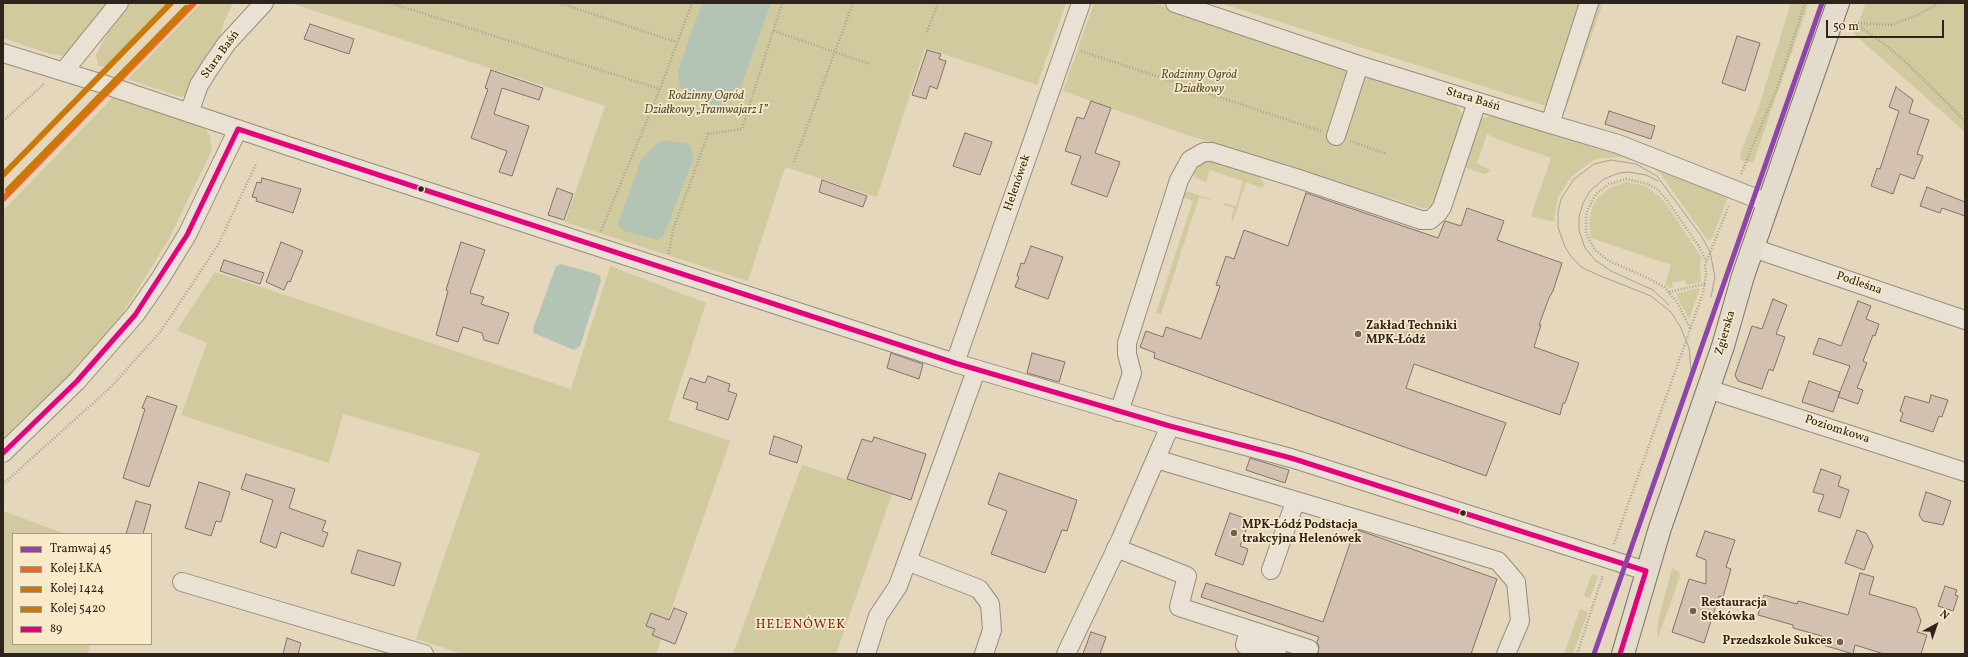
<!DOCTYPE html>
<meta charset="utf-8">
<style>
body{margin:0}
#map{position:relative;width:1968px;height:657px;overflow:hidden;background:#e4d7bc;font-family:Vollkorn,serif}
canvas{display:block}
.frame{position:absolute;inset:0;border:4px solid #2d241b;pointer-events:none}
.legend{position:absolute;left:12px;top:533px;width:140px;height:112px;box-sizing:border-box;background:#f8e9c9;border:1px solid #a79a83;margin:0;padding:5px 7px;list-style:none;font-size:12px;color:#2d241b}
.legend li{display:flex;align-items:center;gap:8px;height:20px}
.legend b{width:20px;border:1px solid #a79a83}
.north{position:absolute;left:1916px;top:605px;width:40px;height:40px;-webkit-text-stroke:3px #f8e9c9;paint-order:stroke;rotate:40deg;font-size:11px;font-weight:700;line-height:16px;text-align:center;color:#2d241b}
.north::after{content:'';display:block;margin:auto;width:14px;height:18px;background:#2d241b;clip-path:polygon(50% 0,100% 100%,50% 72%,0 100%)}
.scale{position:absolute;left:1826px;top:20px;width:118px;height:18px;box-sizing:border-box;border:2px solid #2d241b;border-top:0;padding-left:5px;font-size:12px;line-height:14px;white-space:nowrap;color:#2d241b;-webkit-text-stroke:3px #f8e9c9;paint-order:stroke}
</style>
<div id="map">
<canvas width="1968" height="657"></canvas>
<div class="frame"></div>
<ul class="legend">
<li><b style="height:5px;background:#8e44ad"></b>Tramwaj 45</li>
<li><b style="height:5px;background:#f26522"></b>Kolej ŁKA</li>
<li><b style="height:5px;background:#ca7907"></b>Kolej 1424</li>
<li><b style="height:5px;background:#ca7907"></b>Kolej 5420</li>
<li><b style="height:5px;background:#e5007d"></b>89</li>
</ul>
<div class="north">N</div>
<div class="scale">50 m</div>
</div>
<script>
const c = document.querySelector('canvas').getContext('2d');
c.lineJoin = 'round';
function fill(path, color) { c.fillStyle = color; c.fill(path, 'evenodd'); }
const toPath = rows => new Path2D(rows.map(r => 'M' + r).join(''));
function strokePath(path, color, width, dash) { c.strokeStyle = color; c.lineWidth = width; c.lineCap = dash ? 'butt' : 'round'; c.setLineDash(dash || []); c.stroke(path); }
function label(font, color, halo, rows, align = 'center') {
  c.font = font + ' Vollkorn,serif'; c.lineWidth = 3.5; c.setLineDash([]); c.textBaseline = 'middle'; c.strokeStyle = halo; c.fillStyle = color; for (const [text, x, y, turn = 0] of rows) {
    c.save(); c.translate(x, y); c.rotate((+turn || 0) * Math.PI / 180); c.textAlign = isNaN(turn) ? turn : align; if (halo) c.strokeText(text, 0, 0); c.fillText(text, 0, 0); c.restore();
  }
}
fill(toPath([
 [3,3,18,4,19,3,112,3,64,56,50,54,3,38],
 [131,3,171,3,111,67,98,66,96,55,108,32],
 [201,3,238,3,232,5,224,22,218,44,186,95,181,97,128,79],
 [291,3,1066,3,1037,85,925,48,877,197,785,167,748,281,565,222,605,106],
 [1094,3,1153,3,1454,103,1461,111,1463,119,1434,204,1427,208,1422,208,1184,134,1063,91],
 [1220,3,1603,3,1565,112],
 [1791,3,1808,3,1807,8,1753,163,1741,160,1740,154,1759,106],
 [1866,3,1965,3,1965,132,1854,34],
 [114,96,203,127,210,136,212,150,169,239,120,318,75,371,3,441,3,211],
 [1492,115,1498,115,1640,158,1722,193,1728,197,1712,239,1708,241,1660,173,1645,163,1619,157,1601,158,1592,161,1571,177,1558,197,1554,222,1531,216,1551,158,1499,140,1487,134,1477,163,1490,170,1489,172,1484,174,1467,168,1464,165,1474,127,1481,119],
 [1209,161,1214,161,1258,175,1265,184,1262,188,1246,182,1233,221,1231,220,1234,208,1224,205,1224,203,1236,206,1243,181,1210,170,1206,182,1196,178,1193,173,1195,168],
 [1626,182,1646,186,1660,197,1667,205,1702,258,1700,262,1701,282,1687,285,1685,280,1672,283,1673,288,1670,288,1665,285,1671,265,1591,238,1589,223,1592,207,1596,200,1609,188],
 [1189,192,1210,199,1210,200,1199,197,1161,314,1156,313,1193,201,1181,197,1184,193],
 [610,266,706,303,668,420,730,441,656,654,463,654,416,639,480,453,343,414,329,463,181,415,207,343,177,330,215,272,571,389],
 [1698,288,1700,289,1689,319,1676,294],
 [802,465,892,494,836,654,733,654],
 [3,511,66,534,13,534,13,644,91,644,87,654,3,654],
 [1673,568,1679,572,1680,576,1658,638,1657,630,1659,617,1672,569],
 [1592,574,1598,576,1590,598,1584,596],
 [1580,609,1588,612,1573,654,1564,654]
]), '#d0ca9e');
fill(toPath([
 [702,3,771,3,740,89,730,102,717,106,688,94,679,86,678,71],
 [664,140,689,144,694,157,664,234,658,240,624,231,618,224,641,160,653,147],
 [561,264,596,274,600,276,601,281,580,346,574,350,534,333,533,329,556,266]
]), '#b3c3b4');
const building = toPath([
 [310,24,354,39,349,54,304,39,310,24],
 [1737,36,1760,43,1745,91,1722,83,1737,36],
 [927,50,941,54,939,59,946,61,937,89,930,86,926,99,912,95,927,50],
 [491,70,543,88,539,100,502,88,494,114,529,126,512,176,499,172,507,151,471,138,488,89,485,88,491,70],
 [1896,87,1913,100,1909,113,1929,120,1917,154,1923,156,1914,179,1900,174,1893,194,1871,186,1877,168,1880,169,1899,111,1889,107,1896,87],
 [1091,101,1111,108,1095,153,1120,162,1107,197,1071,184,1081,156,1065,151,1077,117,1084,119,1091,101],
 [1609,111,1655,126,1651,139,1605,124,1609,111],
 [965,133,992,142,980,175,953,166,965,133],
 [262,178,301,189,293,213,256,201,257,198,252,197,257,182,261,183,262,178],
 [822,180,867,196,863,207,819,192,822,180],
 [1927,187,1965,202,1965,216,1942,208,1940,213,1920,206,1927,187],
 [557,188,573,194,564,220,548,215,557,188],
 [1306,193,1438,238,1445,221,1461,226,1467,208,1504,221,1497,240,1562,263,1553,291,1549,298,1539,325,1541,325,1534,347,1579,363,1565,403,1563,403,1560,415,1414,364,1406,388,1506,423,1486,476,1154,358,1155,353,1140,347,1146,331,1163,337,1166,327,1201,339,1220,286,1216,285,1226,256,1234,259,1244,230,1288,246,1306,193],
 [281,242,303,251,290,282,288,281,284,290,266,282,281,242],
 [461,242,485,250,470,293,484,297,481,304,509,313,498,344,484,340,482,333,463,327,458,342,436,335,448,291,446,290,461,242],
 [1031,246,1063,257,1048,299,1015,287,1019,277,1017,276,1021,263,1024,264,1031,246],
 [224,260,264,273,260,284,220,271,224,260],
 [1773,299,1787,305,1776,334,1785,337,1773,371,1769,369,1762,389,1738,381,1735,375,1752,326,1762,329,1773,299],
 [1858,301,1871,306,1866,319,1879,324,1875,336,1873,335,1863,361,1867,363,1857,388,1863,390,1858,404,1838,397,1850,366,1813,354,1819,338,1841,346,1858,301],
 [891,353,923,364,919,379,887,368,891,353],
 [1032,353,1065,362,1059,382,1027,373,1032,353],
 [708,376,730,384,728,391,737,394,728,420,696,409,698,403,683,398,690,378,705,383,708,376],
 [1809,381,1840,392,1833,412,1802,402,1809,381],
 [1931,395,1948,400,1942,417,1939,416,1933,432,1900,421,1903,413,1900,411,1905,396,1929,403,1931,395],
 [147,396,177,406,149,487,123,478,145,409,142,408,147,396],
 [774,436,802,446,797,463,769,454,774,436],
 [874,437,926,454,911,500,847,479,862,439,872,442,874,437],
 [1250,458,1289,470,1285,483,1246,470,1250,458],
 [1821,469,1841,476,1838,486,1849,490,1840,518,1818,511,1824,495,1813,492,1821,469],
 [999,473,1077,500,1067,531,1062,530,1045,573,991,554,1007,511,988,504,999,473],
 [246,474,295,489,289,508,326,521,322,531,328,533,323,547,281,532,276,548,260,542,273,500,241,489,246,474],
 [199,482,230,492,221,522,216,521,211,536,185,528,199,482],
 [1926,492,1951,501,1943,525,1923,521,1919,515,1926,492],
 [136,501,151,505,143,534,126,534,136,501],
 [1230,513,1250,520,1240,546,1248,549,1243,565,1215,555,1230,513],
 [1355,529,1497,579,1471,654,1318,654,1319,647,1317,642,1319,637,1201,597,1206,583,1323,622,1355,529],
 [1857,530,1866,533,1873,546,1864,570,1845,563,1857,530],
 [1705,531,1735,540,1726,567,1731,569,1723,597,1719,596,1704,643,1672,632,1689,579,1706,584,1706,560,1696,556,1705,531],
 [358,550,401,563,394,586,351,573,358,550],
 [1860,573,1874,577,1869,594,1916,608,1921,621,1917,632,1927,635,1921,654,1884,654,1855,645,1853,654,1820,644,1822,636,1793,628,1793,625,1758,615,1764,595,1797,604,1798,601,1848,615,1860,573],
 [1945,586,1957,590,1955,595,1958,596,1953,611,1938,606,1945,586],
 [674,608,687,613,675,644,652,635,655,629,646,626,651,613,669,620,674,608],
 [1091,632,1106,637,1100,654,1083,654,1091,632],
 [287,638,301,643,298,654,283,654,287,638]
]);
fill(building, '#d3c0b0');
strokePath(building, '#7c7567', 1);
const minor = toPath([
 [1175,3,1359,65,1550,124,1618,144,1768,203],
 [3,53,103,84,285,145,955,363,1170,426,1291,458,1646,571],
 [64,71,119,3],
 [189,113,199,85,211,66,227,43,264,3],
 [1550,124,1589,3],
 [1336,136,1359,65],
 [1753,248,1965,320],
 [955,363,1081,3],
 [1708,389,1965,472],
 [1119,412,1132,373,1127,354,1127,343,1179,180,1190,160,1204,152,1212,152,1296,178,1421,220,1430,220,1438,213,1442,207,1477,102],
 [3,453,77,381,135,315,160,279,187,235,238,129],
 [1156,459,1498,561,1516,582,1520,621,1506,654],
 [1116,548,1187,576,1179,607,1309,649],
 [907,561,979,589,990,604,992,630,984,654],
 [1271,570,1295,502],
 [182,582,424,654],
 [1249,630,1245,645,1277,654],
 [866,654,878,616,898,586,973,379],
 [1066,654,1120,541,1170,426]
]);
const major = toPath([
 [1623,654,1660,528,1723,346,1743,276,1838,3]
]);
strokePath(minor, '#958d7d', 20);
strokePath(major, '#7c7567', 24);
strokePath(toPath([
 [391,3,660,89],
 [560,3,676,42],
 [1854,23,1883,43,1909,65,1965,121],
 [1855,23,1891,25,1918,15,1939,3],
 [774,31,870,64],
 [927,32,938,3],
 [1081,51,1321,131],
 [3,121,45,83],
 [1350,141,1387,154],
 [794,162,853,3],
 [1741,174,1778,86,1805,3],
 [601,231,660,89,692,3],
 [669,254,673,230,708,134,742,129,782,3],
 [1669,292,1705,284],
 [1690,328,1677,302,1664,287,1648,278,1609,261,1595,250,1586,233,1586,216,1588,209,1596,194,1609,184,1626,179,1648,184,1658,190,1666,199,1700,248,1706,261],
 [3,484,109,389,161,331,218,245,256,164],
 [1614,544,1703,293,1706,275,1705,265,1729,205],
 [1577,654,1603,575]
]), '#a6a196', 2.5, [1, 2]);
strokePath(minor, '#e8e1d4', 18);
strokePath(major, '#e3dccd', 22);
strokePath(toPath([
 [1658,181,1646,175,1629,172,1619,173,1604,179,1590,191,1583,203,1579,217,1579,230,1585,248,1595,260,1611,271,1653,290,1669,305],
 [1687,386,1691,370,1689,348,1681,328,1671,312,1651,296,1598,275,1581,267,1570,255,1565,247,1558,227,1558,212,1561,199,1574,179,1594,164,1611,160,1636,164,1657,176,1702,237,1710,252,1715,277,1711,297]
]), '#a6a196', 1);
strokePath(toPath([
 [238,129,955,363,1170,426,1291,458,1646,571],
 [3,453,77,381,135,315,187,235,238,129],
 [1620,654,1646,571]
]), '#e5007d', 5);
strokePath(toPath([
 [3,199,194,3]
]), '#f26522', 6);
strokePath(toPath([
 [8,190,186,8]
]), '#ca7907', 6);
strokePath(toPath([
 [3,175,171,3]
]), '#ca7907', 6);
strokePath(toPath([
 [1594,654,1822,3]
]), '#8e44ad', 5);
for (const [x, y, r, color] of [
 [421,189,3.5,"#2d241b"],
 [1358,334,4,"#6d6353"],
 [1463,513,3.5,"#2d241b"],
 [1234,533,4,"#6d6353"],
 [1693,611,4,"#6d6353"],
 [1840,642,4,"#6d6353"]
]) { const dot = new Path2D(); dot.arc(x, y, r, 0, 2 * Math.PI); c.fillStyle = color; c.fill(dot); strokePath(dot, '#f8e9c9', 1.5); }
label('12px', '#2d241b', '#f8e9c9', [
 ["Stara Baśń",221,55,-54],
 ["Stara Baśń",1473,100,17],
 ["Helenówek",1018,183,-71],
 ["Podleśna",1859,284,19],
 ["Zgierska",1726,333,-74],
 ["Poziomkowa",1837,430,18]
]);
label('italic 12px', '#524b36', '#f8e9c9', [
 ["Rodzinny Ogród",1199,76],
 ["Działkowy",1199,90],
 ["Rodzinny Ogród",706,97],
 ["Działkowy „Tramwajarz I”",706,111]
]);
label('bold 12px', '#2d241b', '#f8e9c9', [
 ["Zakład Techniki",1366,327],
 ["MPK-Łódź",1366,341],
 ["MPK-Łódź Podstacja",1242,526],
 ["trakcyjna Helenówek",1242,540],
 ["Restauracja",1701,604],
 ["Stekówka",1701,618],
 ["Przedszkole Sukces",1832,642,"right"]
], 'left');
c.letterSpacing = '1px';
label('13px', '#7a1f14', '#f8e9c9', [
 ["HELENÓWEK",801,626]
]);
c.letterSpacing = '0px';
</script>
